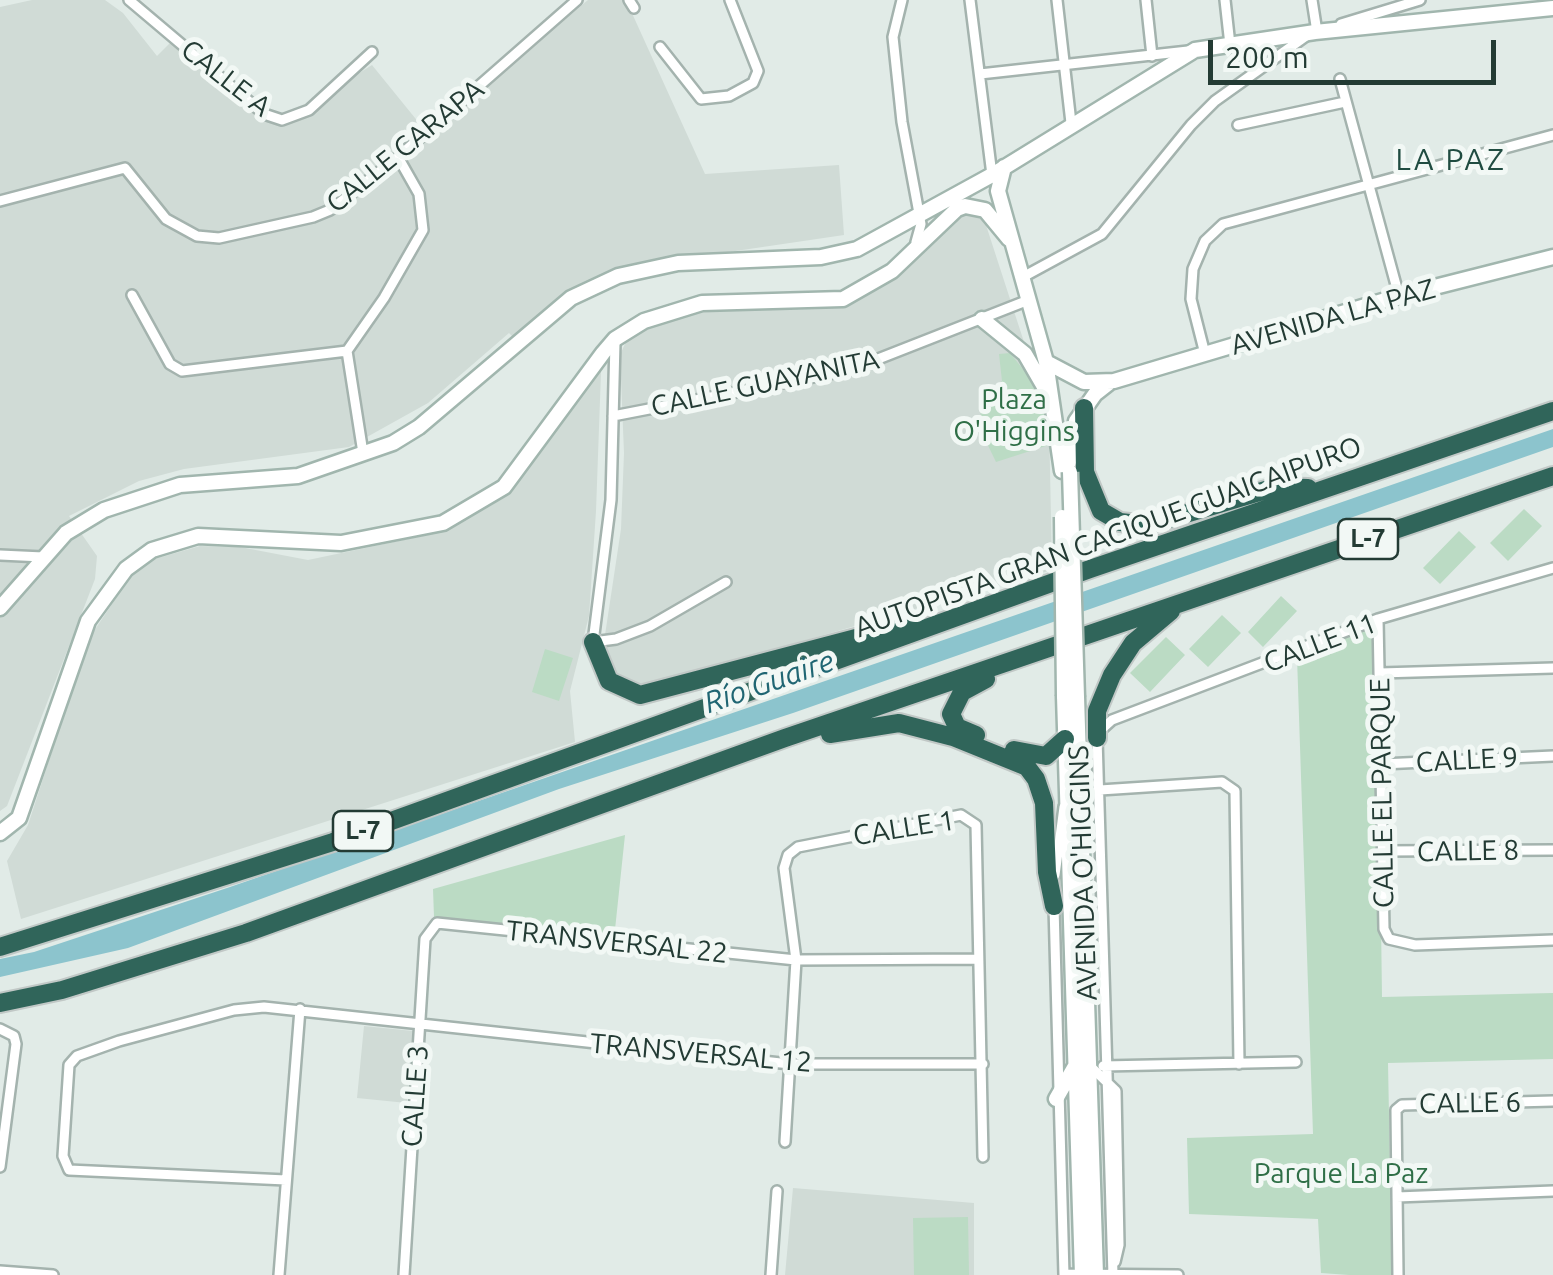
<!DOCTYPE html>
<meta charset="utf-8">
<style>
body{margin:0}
#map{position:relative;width:1553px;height:1275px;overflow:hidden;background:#e1ebe7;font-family:Ubuntu,sans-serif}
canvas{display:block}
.scale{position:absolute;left:1208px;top:40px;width:288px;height:45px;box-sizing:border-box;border:5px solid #233b34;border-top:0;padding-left:12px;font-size:30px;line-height:35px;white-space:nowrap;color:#233b34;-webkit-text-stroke:8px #f2f8f5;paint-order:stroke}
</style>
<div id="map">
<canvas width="1553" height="1275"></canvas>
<div class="scale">200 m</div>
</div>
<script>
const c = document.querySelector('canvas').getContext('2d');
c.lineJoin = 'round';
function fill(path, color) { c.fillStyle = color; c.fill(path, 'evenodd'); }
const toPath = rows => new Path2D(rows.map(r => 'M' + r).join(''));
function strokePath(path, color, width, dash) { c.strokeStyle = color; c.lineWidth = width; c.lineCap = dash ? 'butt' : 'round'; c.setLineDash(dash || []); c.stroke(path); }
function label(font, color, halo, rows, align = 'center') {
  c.font = font + ' Ubuntu,sans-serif'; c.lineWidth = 10; c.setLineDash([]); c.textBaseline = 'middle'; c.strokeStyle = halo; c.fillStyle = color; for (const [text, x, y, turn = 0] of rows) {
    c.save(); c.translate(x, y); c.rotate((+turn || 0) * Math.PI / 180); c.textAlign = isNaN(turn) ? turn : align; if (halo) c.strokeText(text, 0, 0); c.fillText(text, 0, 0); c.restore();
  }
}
fill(toPath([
 [32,0,105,0,123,13,157,56,175,38,252,109,285,120,372,65,428,134,588,0,626,0,705,174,839,165,844,235,627,267,598,277,515,339,509,333,428,403,349,447,184,469,139,481,69,516,97,556,95,579,7,806,0,811,0,7],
 [963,211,977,214,985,222,1049,419,1052,570,662,681,635,684,619,678,609,662,605,635,621,529,624,453,620,355,628,337,682,311,822,309,844,304,891,279],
 [593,370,601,372,596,511,589,616,570,691,575,742,21,919,7,861,28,825,88,640,130,577,151,560,200,546,240,547,308,560,446,531,495,503],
 [364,1026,413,1031,407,1103,357,1098],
 [793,1188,974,1203,974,1275,785,1275]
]), '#d0dbd6');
fill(toPath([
 [1010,353,1043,394,1052,444,996,462,981,431,980,397,1002,381,999,354],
 [1524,509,1542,526,1508,561,1490,543],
 [1459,531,1476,547,1440,584,1423,568],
 [1281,596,1297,611,1263,647,1248,632],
 [1222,615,1241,633,1208,667,1189,649],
 [1377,622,1382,997,1553,993,1553,1059,1388,1063,1392,1275,1349,1275,1321,1273,1318,1219,1189,1214,1187,1138,1313,1134,1297,657],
 [1166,637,1185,655,1150,692,1130,673],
 [545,649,573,658,559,701,532,692],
 [625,835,614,939,434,917,433,889],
 [968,1217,969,1275,914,1275,913,1218]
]), '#bbdbc4');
fill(toPath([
 [1553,429,1553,447,793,713,559,789,128,948,0,977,0,959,34,952,230,887]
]), '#8cc4cd');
const minor = toPath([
 [129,0,264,114,282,120,309,110,372,52],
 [629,0,634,8],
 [902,0,893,37,902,122,921,224,916,242],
 [970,0,992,175],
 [1057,0,1071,123],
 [1146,0,1152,56],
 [1225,0,1230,45],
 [1312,0,1317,32],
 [1341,24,1420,0],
 [660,47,701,99,729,96,753,83,758,71,730,0],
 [980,74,1188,51],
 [1340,79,1399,296],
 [1238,125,1345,102],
 [0,201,125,168,166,219,197,236,219,238,313,217,330,210,398,157,577,0],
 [1021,278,1102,234,1191,125,1215,101,1306,36],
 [132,295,170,364,182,371,347,351],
 [615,342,611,500,593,642,616,639,650,626,726,582],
 [1205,354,1191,299,1193,269,1205,241,1223,224,1553,135],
 [613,416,850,370,1026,301],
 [363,453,347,351,384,298,423,230,419,194,398,157],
 [0,555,43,557],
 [1378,619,1384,929,1389,939,1415,945,1553,940],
 [1380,673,1553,668],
 [1382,764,1553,756],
 [1100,790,1222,782,1235,791,1239,1064],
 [1384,851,1553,850],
 [1055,875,1064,807],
 [1054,906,1064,1275],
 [0,1029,14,1036,16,1044,0,1167],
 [1089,1065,1116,1091,1119,1245,1115,1262],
 [1103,1066,1296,1062],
 [785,1142,796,960,784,868,788,855,798,847,961,815,976,825,983,1157],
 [286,1180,69,1170,63,1156,69,1065,77,1056,119,1041,234,1010,264,1007,790,1064,983,1064],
 [1397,1197,1553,1191],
 [0,1271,53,1275],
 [1064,1274,1178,1275],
 [279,1275,300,1009],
 [404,1275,425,939,437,923,796,960,978,959],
 [771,1275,777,1191],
 [1113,1275,1097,738,1102,729,1112,720,1378,619,1553,568],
 [1398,1275,1396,1110,1402,1105,1553,1101]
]);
const secondary = toPath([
 [1004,167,998,191,1046,362,1062,471],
 [982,319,1025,354,1047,392],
 [1046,362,1084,382,1114,381,1399,296,1553,257],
 [1069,462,1076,421,1095,394,1109,383],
 [0,608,66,533,104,510,180,485,298,476,393,443,419,427,571,298,618,276,678,263,821,257,857,249,992,175,1195,50,1315,32,1553,8],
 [1064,696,1082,1275],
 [1077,697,1096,1275],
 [0,833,19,818,88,621,126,569,152,550,198,536,341,543,443,523,504,487,603,353,615,339,644,321,702,303,843,299,892,271,957,209,965,206,985,210,1009,239],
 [1056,1099,1075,1066]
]);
const motorway = toPath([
 [1084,408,1085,472,1101,511,1120,522,1148,525,1276,487,1308,488],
 [593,642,609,681,640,695,894,628,918,629],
 [830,734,899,723,953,737,1027,767,1036,779,1044,803,1047,872,1054,906],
 [976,735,957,727,951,714,962,692,986,679],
 [1097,738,1097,711,1112,675,1133,643,1171,611],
 [1014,750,1046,756,1065,739],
 [0,947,333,842,1090,569,1553,411],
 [0,1003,62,990,246,933,785,738,1553,476]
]);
strokePath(minor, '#a4b3ae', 14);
strokePath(secondary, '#a1b6ae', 19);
strokePath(motorway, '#c1c8c6', 22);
strokePath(minor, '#fff', 9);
strokePath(secondary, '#fff', 14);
strokePath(motorway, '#30655a', 18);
const secondaryBridge = toPath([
 [1070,472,1077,697],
 [1062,517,1064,696]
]);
strokePath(secondaryBridge, '#a1b6ae', 19, []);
strokePath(secondaryBridge, '#fff', 14);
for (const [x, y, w] of [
 [1368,539,60],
 [363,831,60]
]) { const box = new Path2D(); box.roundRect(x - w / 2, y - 20, w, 40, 8); c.fillStyle = '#f2f8f5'; c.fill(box); strokePath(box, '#233b34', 2.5); }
label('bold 25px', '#233b34', null, [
 ["L-7",1368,539],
 ["L-7",363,831]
]);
label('28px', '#233b34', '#f2f8f5', [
 ["CALLE A",226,78,38],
 ["CALLE CARAPA",405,146,-39],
 ["AVENIDA LA PAZ",1333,317,-16],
 ["CALLE GUAYANITA",765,383,-12],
 ["AUTOPISTA GRAN CACIQUE GUAICAIPURO",1108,537,-20],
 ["CALLE 11",1320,643,-21],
 ["CALLE 9",1467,760,-3],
 ["CALLE EL PARQUE",1382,793,-91],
 ["CALLE 1",904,828,-9],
 ["CALLE 8",1468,851,-1],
 ["AVENIDA O'HIGGINS",1083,873,-92],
 ["TRANSVERSAL 22",617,942,6],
 ["TRANSVERSAL 12",701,1053,5],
 ["CALLE 3",415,1096,-86],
 ["CALLE 6",1470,1103,-1]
]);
label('28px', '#2f6f47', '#f2f8f5', [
 ["Plaza",1014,400],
 ["O'Higgins",1014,432],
 ["Parque La Paz",1341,1174]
]);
c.letterSpacing = '2.5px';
label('30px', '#204c41', '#f2f8f5', [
 ["LA PAZ",1451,160]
]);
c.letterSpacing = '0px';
label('italic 30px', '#206673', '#f2f8f5', [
 ["Río Guaire",769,682,-19]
]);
</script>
